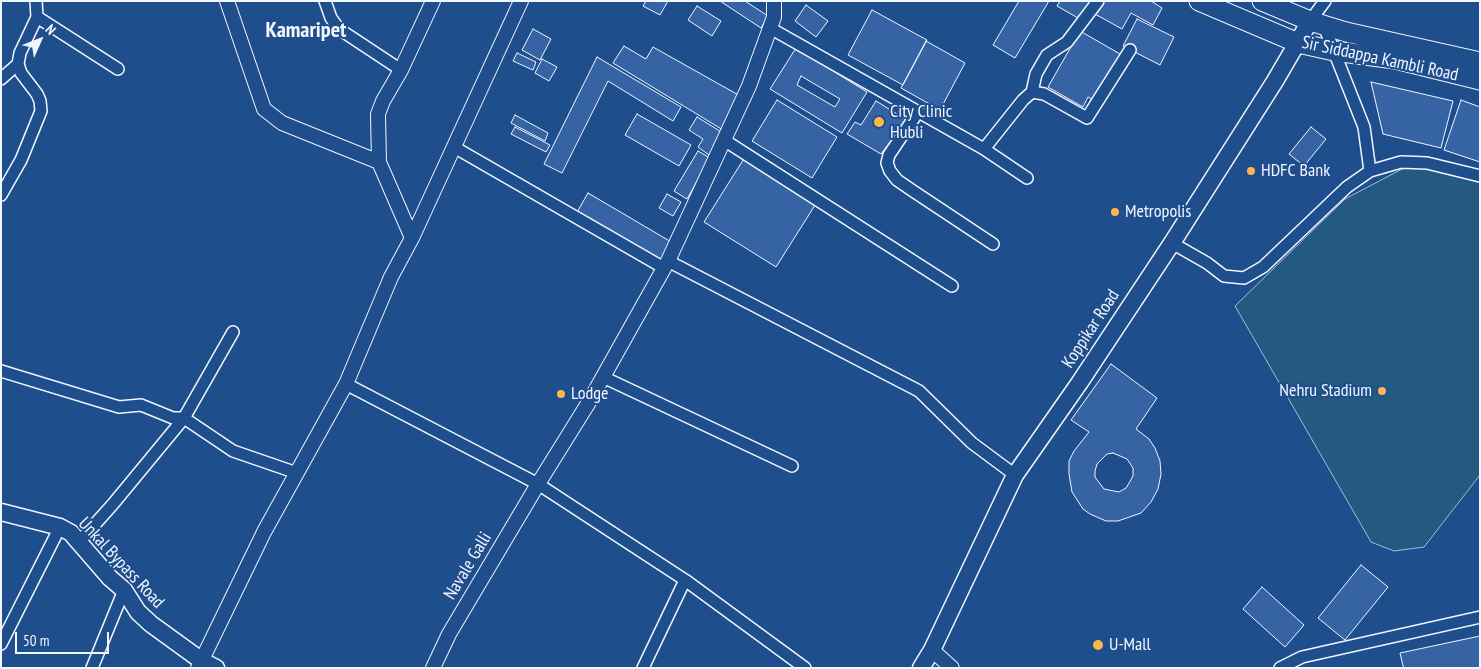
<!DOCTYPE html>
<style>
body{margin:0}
#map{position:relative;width:1481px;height:669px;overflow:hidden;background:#1f4e8c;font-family:"PT Sans Narrow",sans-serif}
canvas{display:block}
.frame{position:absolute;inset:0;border:2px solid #f2f6ff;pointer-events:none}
.north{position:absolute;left:15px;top:15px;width:50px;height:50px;-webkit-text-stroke:4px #1f4e8c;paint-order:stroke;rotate:46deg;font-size:14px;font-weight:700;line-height:20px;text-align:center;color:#f2f6ff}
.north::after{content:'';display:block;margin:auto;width:18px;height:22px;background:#f2f6ff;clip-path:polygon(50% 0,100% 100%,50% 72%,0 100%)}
.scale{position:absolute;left:15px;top:632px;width:94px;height:22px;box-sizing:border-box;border:2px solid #f2f6ff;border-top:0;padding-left:6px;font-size:15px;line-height:18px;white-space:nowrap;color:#f2f6ff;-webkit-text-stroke:4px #1f4e8c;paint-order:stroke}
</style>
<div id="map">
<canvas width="1481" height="669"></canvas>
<div class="frame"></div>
<div class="north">N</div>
<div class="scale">50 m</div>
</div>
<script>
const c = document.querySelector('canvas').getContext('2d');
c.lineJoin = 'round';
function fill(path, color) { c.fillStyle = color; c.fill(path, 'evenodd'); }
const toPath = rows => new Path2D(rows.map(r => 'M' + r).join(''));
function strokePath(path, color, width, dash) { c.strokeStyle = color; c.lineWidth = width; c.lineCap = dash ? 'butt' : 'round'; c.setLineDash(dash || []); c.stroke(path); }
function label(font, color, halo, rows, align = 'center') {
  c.font = font + ' "PT Sans Narrow",sans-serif'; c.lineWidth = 4; c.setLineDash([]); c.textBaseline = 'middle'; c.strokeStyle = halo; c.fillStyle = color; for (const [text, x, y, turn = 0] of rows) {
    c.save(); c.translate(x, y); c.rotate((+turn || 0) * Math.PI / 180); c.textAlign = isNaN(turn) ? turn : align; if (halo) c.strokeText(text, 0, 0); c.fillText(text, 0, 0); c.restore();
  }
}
const green = toPath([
 [1423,166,1480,181,1480,475,1424,547,1394,551,1371,542,1235,306,1345,199,1404,168,1423,166]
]);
fill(green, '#245a82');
strokePath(green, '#a8bbd7', 1);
const building = toPath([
 [646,1,668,1,660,15,643,6,646,1],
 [720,1,745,1,768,16,761,28,720,1],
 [1019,1,1049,1,1015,58,993,45,1019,1],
 [1060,1,1097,1,1085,22,1057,6,1060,1],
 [1102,1,1151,1,1162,8,1153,25,1131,13,1122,29,1095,14,1102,1],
 [806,5,828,21,816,37,795,21,806,5],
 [697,6,721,21,712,36,688,20,697,6],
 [872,10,927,40,903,85,848,55,872,10],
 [1137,19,1174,37,1160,65,1123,46,1137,19],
 [533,29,551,39,540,60,522,50,533,29],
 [1080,31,1127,58,1101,104,1088,97,1083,107,1048,87,1080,31],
 [926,41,965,63,940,110,901,88,926,41],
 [624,46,646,59,653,47,742,97,723,130,613,63,624,46],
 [796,48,867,92,842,133,770,89,796,48],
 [801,76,840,99,835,107,797,85,801,76],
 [517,53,536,62,533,70,513,61,517,53],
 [597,57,681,107,673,121,608,81,562,173,544,164,597,57],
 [542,59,557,67,549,81,535,73,542,59],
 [1371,82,1453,101,1441,148,1383,134,1371,82],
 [777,100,837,137,812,178,752,141,777,100],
 [1461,100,1480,107,1480,162,1444,150,1461,100],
 [876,101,907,120,881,154,847,134,855,122,861,125,876,101],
 [637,114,691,145,679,166,625,135,637,114],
 [515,115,548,133,545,141,511,123,515,115],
 [697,117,723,133,709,155,698,147,703,139,689,130,697,117],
 [515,127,550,145,546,152,511,134,515,127],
 [1311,127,1326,139,1304,166,1289,154,1311,127],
 [698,151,710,158,687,199,674,191,698,151],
 [745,157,817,202,776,267,704,222,745,157],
 [588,193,673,243,661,263,576,214,588,193],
 [667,194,681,202,673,216,659,208,667,194],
 [1111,364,1157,398,1136,429,1149,439,1155,448,1160,461,1161,474,1158,489,1151,502,1141,513,1118,521,1106,521,1090,514,1083,509,1072,492,1069,474,1069,461,1074,451,1089,432,1071,420,1111,364],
 [1113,453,1127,459,1133,468,1133,476,1129,483,1126,488,1119,492,1104,489,1095,477,1095,471,1097,464,1107,454,1113,453],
 [1361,565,1388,587,1345,640,1318,618,1361,565],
 [1262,587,1304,625,1285,647,1243,609,1262,587],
 [1480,636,1480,668,1404,668,1403,666,1400,653,1480,636]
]);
fill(building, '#3563a3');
strokePath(building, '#f2f6ff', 1);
const minor = toPath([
 [325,1,331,18,339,29,401,70],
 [37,17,118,69],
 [1310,21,1325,1],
 [1324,26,1364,127,1370,171],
 [770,28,984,149,1027,178],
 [1,79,18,64],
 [1032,92,1036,74,1047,55,1067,42,1098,1],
 [918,112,889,155,887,163,890,171,897,180,913,191,993,244],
 [724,140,952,286],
 [454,147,664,268],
 [984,149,1023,100,1032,92,1044,94,1087,118,1130,50],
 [1,195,21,160,41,111,40,101,37,94,21,73,18,64,20,53,37,17,36,1],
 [1172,243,1207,263,1224,276,1244,278,1263,267,1347,187,1370,171,1401,162,1427,163,1480,176],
 [668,261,919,391,972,443,1015,475],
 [1,371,119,407,141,405,173,418,184,418,233,451,297,473],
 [603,377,792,466],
 [346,384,538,484,685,580,805,668],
 [79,542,113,504,184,418,233,332],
 [1,644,60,527],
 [92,668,124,590],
 [643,668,685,580],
 [1280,668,1302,657,1480,617]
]);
const tertiary = toPath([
 [227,1,264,109,282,123,379,162],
 [412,238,521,1],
 [932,650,952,668],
 [198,668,264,532,346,384,391,277,412,238,379,162,378,114,383,101,401,70,433,1],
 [433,668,449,634,538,484,589,402,668,261,749,86,774,17,774,1]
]);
const secondary = toPath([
 [1,512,60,527,71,533,110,578,124,590,138,612,151,624,202,661,216,668],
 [921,668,932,650,1015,475,1080,382,1172,243,1275,81,1310,21]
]);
const trunk = toPath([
 [1199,1,1298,43,1334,51,1395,59,1480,80],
 [1262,1,1310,21,1346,32,1480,62]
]);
strokePath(minor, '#f2f6ff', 14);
strokePath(tertiary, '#f2f6ff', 16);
strokePath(secondary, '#f2f6ff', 19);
strokePath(trunk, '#f2f6ff', 21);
strokePath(minor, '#1f4e8c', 11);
strokePath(tertiary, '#1f4e8c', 14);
strokePath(secondary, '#1f4e8c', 16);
strokePath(trunk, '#1f4e8c', 19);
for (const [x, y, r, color] of [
 [879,122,6,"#ffb74d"],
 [1251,171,5,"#ffb74d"],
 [1115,212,5,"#ffb74d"],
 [1382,391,5,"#ffb74d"],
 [561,394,5,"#ffb74d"],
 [1098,645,6,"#ffb74d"]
]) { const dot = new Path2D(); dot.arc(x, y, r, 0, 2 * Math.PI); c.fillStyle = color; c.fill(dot); strokePath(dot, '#1f4e8c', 2); }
label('18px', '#f2f6ff', '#1f4e8c', [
 ["Sir Siddappa Kambli Road",1380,59,12],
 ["Koppikar Road",1091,329,-57],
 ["Unkal Bypass Road",121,563,47],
 ["Navale Galli",468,566,-59]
]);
label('18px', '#f2f6ff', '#1f4e8c', [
 ["City Clinic",890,112],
 ["Hubli",890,133],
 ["HDFC Bank",1261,171],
 ["Metropolis",1125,212],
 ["Nehru Stadium",1372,391,"right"],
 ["Lodge",571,394],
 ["U-Mall",1109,645]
], 'left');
label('bold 22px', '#f2f6ff', '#1f4e8c', [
 ["Kamaripet",306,31]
]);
</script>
